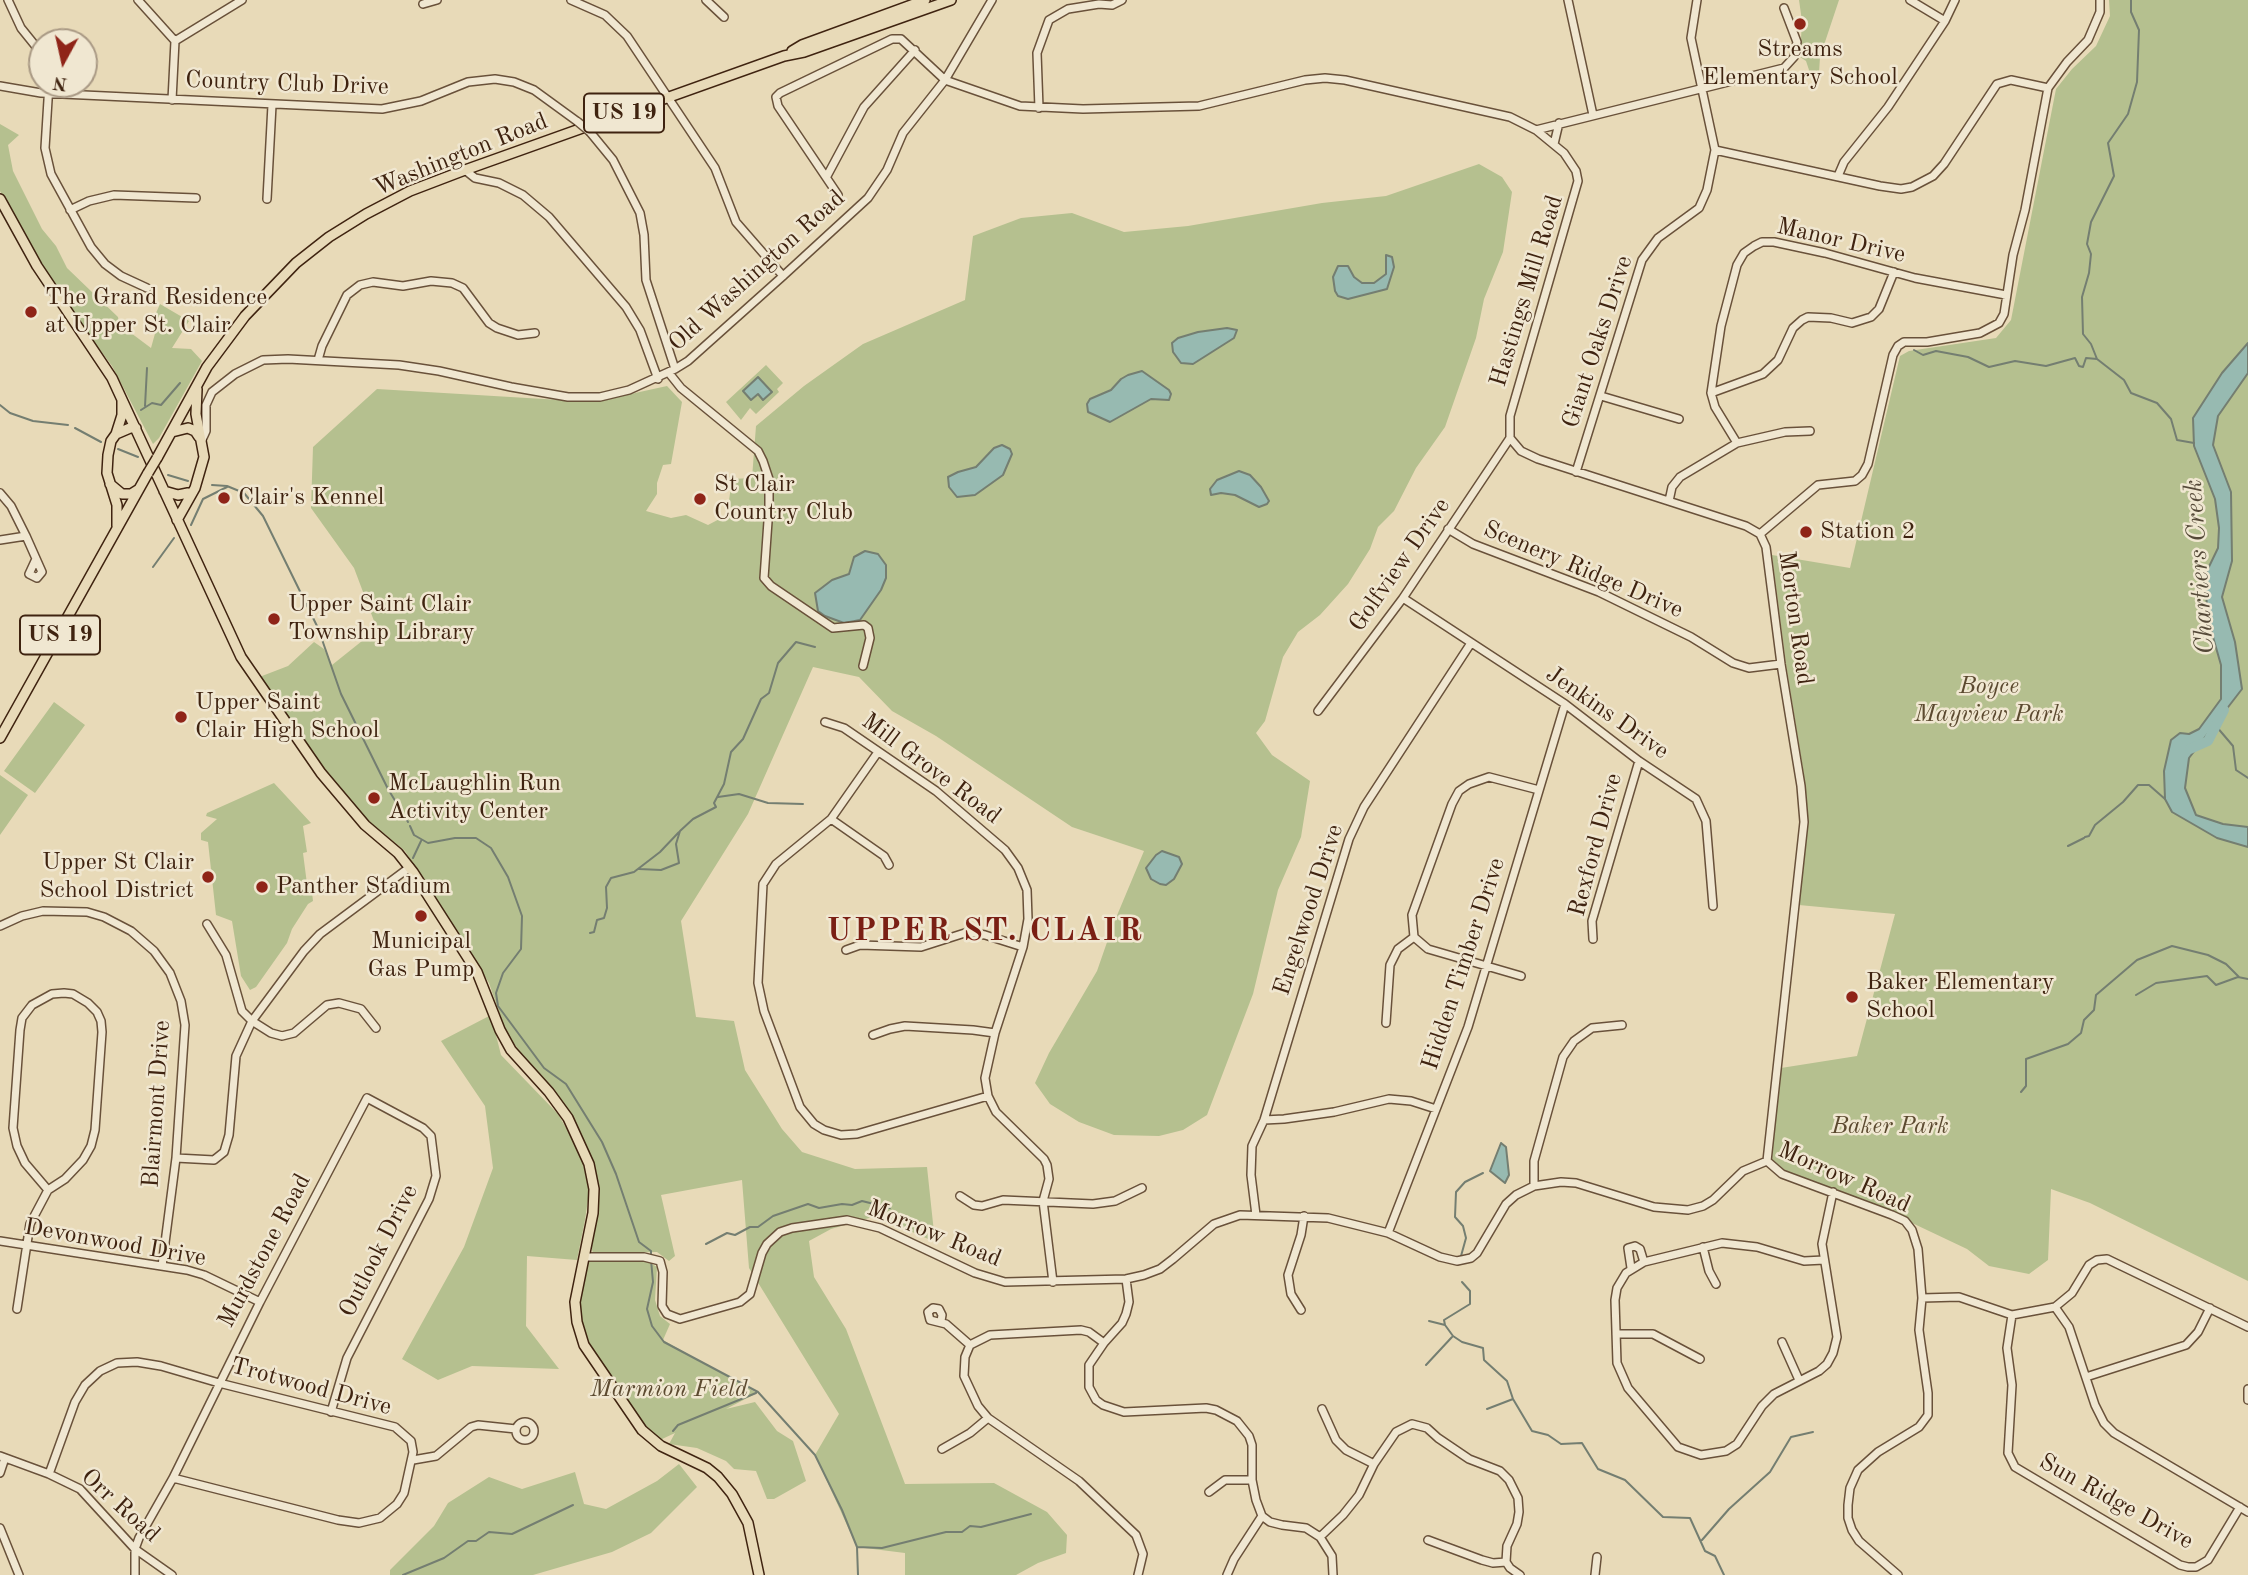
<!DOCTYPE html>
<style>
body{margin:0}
#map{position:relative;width:2248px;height:1575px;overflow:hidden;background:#e8dab8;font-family:"Old Standard TT",serif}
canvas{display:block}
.north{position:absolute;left:28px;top:28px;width:70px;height:70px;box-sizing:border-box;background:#f0e7d1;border:2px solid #a99984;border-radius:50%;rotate:188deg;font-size:19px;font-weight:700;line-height:28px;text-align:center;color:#3f2310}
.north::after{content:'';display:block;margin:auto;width:24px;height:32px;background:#8f2418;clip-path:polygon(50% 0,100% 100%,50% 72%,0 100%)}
</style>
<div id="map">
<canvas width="2248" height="1575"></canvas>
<div class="north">N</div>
</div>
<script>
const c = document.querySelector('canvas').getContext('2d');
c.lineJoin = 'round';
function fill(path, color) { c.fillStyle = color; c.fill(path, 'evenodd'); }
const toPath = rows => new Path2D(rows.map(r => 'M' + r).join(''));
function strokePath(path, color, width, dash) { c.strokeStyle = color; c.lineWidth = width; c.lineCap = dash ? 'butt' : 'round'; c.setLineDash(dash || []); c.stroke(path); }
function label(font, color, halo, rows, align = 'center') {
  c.font = font + ' "Old Standard TT",serif'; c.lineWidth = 5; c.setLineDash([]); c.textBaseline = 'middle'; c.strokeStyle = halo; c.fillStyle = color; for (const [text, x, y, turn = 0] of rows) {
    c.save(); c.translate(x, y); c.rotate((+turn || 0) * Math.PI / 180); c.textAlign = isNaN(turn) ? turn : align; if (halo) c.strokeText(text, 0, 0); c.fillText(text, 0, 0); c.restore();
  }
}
fill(toPath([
 [1799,0,1839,0,1820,57,1819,73,1811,76,1806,61,1800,57,1802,21],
 [2109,0,2248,0,2248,360,2210,413,2214,465,2225,549,2219,593,2226,659,2221,718,2242,689,2235,642,2222,597,2232,561,2231,492,2213,445,2218,416,2248,373,2248,827,2223,824,2196,815,2185,788,2188,759,2198,747,2168,771,2195,819,2248,836,2248,1281,2090,1203,2051,1189,2048,1260,2029,1274,1989,1266,1967,1249,1910,1222,1779,1170,1770,1160,1781,1068,1857,1056,1895,914,1799,905,1807,814,1803,769,1786,664,1772,555,1850,568,1900,356,1909,351,1996,338,2011,320,2056,89,2072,69,2096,46,2110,16],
 [0,124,19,135,8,145,13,171,42,229,56,246,67,268,118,317,119,324,151,348,156,330,163,324,156,313,160,304,189,321,172,348,191,349,202,361,159,438,153,444,112,366,62,299,28,244,0,191],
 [1479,164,1502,177,1512,192,1503,252,1484,299,1476,338,1445,427,1416,468,1394,511,1378,527,1370,549,1348,584,1320,615,1298,632,1283,657,1265,721,1256,733,1272,755,1310,781,1301,837,1278,890,1253,994,1207,1115,1183,1130,1159,1136,1114,1135,1079,1122,1050,1104,1035,1083,1049,1053,1097,971,1113,925,1144,851,1072,827,936,736,892,711,859,677,813,667,748,814,681,921,696,1017,734,1021,745,1070,782,1129,802,1152,855,1169,927,1167,935,1242,876,1216,831,1229,809,1241,814,1277,846,1329,905,1484,994,1483,1047,1512,1067,1535,1066,1553,1038,1563,1016,1575,905,1575,905,1553,857,1547,815,1455,839,1414,749,1268,742,1180,661,1195,675,1256,669,1261,657,1252,593,1253,590,1243,597,1208,599,1184,586,1145,561,1099,527,1062,506,1032,489,983,405,851,370,822,334,783,261,678,262,676,288,666,314,642,324,649,332,665,377,629,354,568,311,508,313,447,377,389,594,402,667,386,682,402,671,464,663,465,657,483,657,494,646,511,671,518,686,515,708,525,727,515,732,479,752,478,756,426,804,386,863,344,965,300,973,236,1021,218,1072,213,1124,232,1188,226,1322,203,1386,196],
 [766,365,783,383,777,389,779,392,756,414,750,408,741,420,726,402],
 [54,702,85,725,35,793,4,771],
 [0,775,28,795,0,835],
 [274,783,311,823,303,826,307,852,303,853,307,884,311,884,313,901,308,904,292,929,287,943,256,987,250,990,241,976,232,921,216,915,208,842,201,840,201,833,217,819,206,816,207,813],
 [491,1015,501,1055,558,1114,581,1154,589,1192,585,1220,577,1260,527,1256,526,1326,559,1369,472,1366,438,1380,402,1359,464,1247,493,1168,485,1106,441,1041],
 [642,1258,657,1267,655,1300,660,1316,670,1324,663,1340,757,1393,726,1409,755,1402,777,1431,793,1441,806,1481,774,1499,767,1499,756,1471,734,1469,726,1461,697,1448,669,1444,675,1433,660,1440,647,1429,600,1364,582,1332,579,1305,584,1268,591,1260],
 [679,1464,697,1487,651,1533,612,1552,533,1575,390,1575,390,1570,434,1526,448,1503,489,1477,522,1489,575,1472,584,1504,606,1509,657,1481]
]), '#b5c08f');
const water = toPath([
 [1386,255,1392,257,1394,267,1387,289,1348,299,1338,296,1335,291,1333,277,1338,266,1348,266,1354,277,1362,283,1374,283,1386,274,1386,255],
 [1227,328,1237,330,1234,338,1193,364,1181,363,1173,352,1172,343,1178,338,1198,332,1227,328],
 [2248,343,2248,373,2218,416,2213,445,2231,492,2232,561,2222,597,2235,642,2242,689,2189,758,2185,788,2196,815,2223,824,2248,827,2248,847,2217,838,2172,812,2165,799,2164,771,2171,740,2180,733,2189,734,2199,729,2221,699,2221,665,2209,623,2204,577,2218,548,2219,528,2215,499,2194,446,2193,418,2222,373,2248,343],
 [1142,371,1169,390,1171,394,1169,400,1151,399,1110,422,1088,412,1087,404,1090,399,1111,390,1121,379,1128,375,1142,371],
 [758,377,772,392,763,400,758,394,751,400,743,391,758,377],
 [1002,445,1010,449,1012,454,1003,475,975,495,957,497,949,487,948,477,958,472,976,467,994,448,1002,445],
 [1239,471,1250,475,1261,487,1269,501,1267,504,1259,507,1235,495,1221,493,1211,495,1210,489,1217,480,1239,471],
 [865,551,878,554,886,565,886,578,881,590,860,620,844,623,825,616,818,611,815,593,832,580,849,574,854,557,865,551],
 [1162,851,1179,857,1182,864,1174,879,1166,885,1160,884,1151,879,1146,868,1156,855,1162,851],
 [1501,1143,1506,1147,1509,1175,1505,1183,1490,1171,1501,1143]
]);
fill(water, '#97bab1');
strokePath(water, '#747e71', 2);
strokePath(toPath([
 [1914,350,1923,355,1936,351,1968,357,1989,367,2015,361,2046,366,2075,358,2079,366,2083,367,2086,358,2097,359,2124,380,2131,393,2157,403,2171,419,2177,440,2194,443],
 [2097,359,2091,344,2083,334,2082,297,2089,273,2091,254,2087,244,2091,222,2114,176,2108,143,2128,114,2137,82,2139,30,2131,12,2131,0],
 [0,405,10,413,33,421,68,425],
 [145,406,147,368],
 [141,410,152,403,161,405,180,383],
 [75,428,101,442],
 [118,449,138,457],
 [168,475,188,481],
 [212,485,227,486,244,493,263,516,318,628,341,694,388,789,408,822],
 [191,525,203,499,227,487],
 [153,567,174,538],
 [2216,726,2233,746,2236,770,2248,778],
 [718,797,739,794,768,803,803,804],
 [410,826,414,835,428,843,455,838,476,838,491,848,508,877,522,916,521,949,503,973,496,993,498,1006,544,1068,566,1084,602,1142,616,1174,639,1242,651,1251,651,1255],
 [2085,837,2089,836,2095,825,2123,802,2138,785,2149,785,2165,799],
 [2068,846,2084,838],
 [413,858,421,841],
 [639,869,661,870,679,863,676,844,680,831,693,819,716,807,714,803,724,784,731,752,743,739,761,699,769,693,778,663,796,642,815,647],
 [590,933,594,932,597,920,604,918,607,908,606,887,611,878,634,872,660,852,679,832],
 [2136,995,2156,983,2207,976,2216,985,2238,977,2248,979],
 [2021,1092,2026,1086,2026,1059,2068,1044,2081,1033,2084,1020,2094,1010,2096,995,2137,960,2172,946,2208,955,2226,964,2239,977],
 [706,1244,727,1233,735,1235,750,1227,758,1227,773,1216,808,1204,819,1208,842,1204,852,1205,862,1201,890,1208],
 [1461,1256,1466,1238,1463,1226,1455,1217,1456,1192,1465,1182,1483,1173],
 [651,1260,653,1282,647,1309,652,1326,664,1342,758,1392,815,1455,842,1510,857,1547,858,1575],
 [1462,1282,1470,1291,1470,1304,1444,1320,1445,1325,1453,1336,1462,1342,1483,1348,1484,1360,1507,1381,1513,1399],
 [1429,1321,1445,1325],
 [1426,1365,1452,1337],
 [1487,1409,1513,1399,1532,1431,1548,1435,1561,1444,1582,1443,1598,1469,1625,1480,1663,1517,1690,1518,1705,1551,1715,1556,1724,1575],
 [673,1431,678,1425,756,1393],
 [1702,1540,1729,1509,1770,1472,1791,1437,1813,1432],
 [857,1547,882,1548,946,1532,962,1532,970,1526,981,1527,1031,1514],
 [403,1575,444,1558,468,1541,476,1541,489,1532,512,1534,573,1505]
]), '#747e71', 2);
strokePath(toPath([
 [2190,749,2208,741,2224,710]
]), '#97bab1', 10);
const minor = toPath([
 [8,0,21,28,42,54],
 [138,0,175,41,172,100],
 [571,0,605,15,627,36,715,168,736,222,783,276],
 [706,0,724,17],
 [1568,0,1593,115],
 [1910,0,1945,21],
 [423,4,437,0],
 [175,41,242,0],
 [49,84,45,148,51,174,91,247,105,264,121,276,147,288],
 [0,86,41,93,382,109,421,101,468,82,495,79,514,82,534,90,578,122],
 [1039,108,1037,53,1049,20,1068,9,1099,4,1112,5,1122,0],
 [1536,130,1784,68,1794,57,1797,42,1784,8],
 [590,132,613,160,640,213,644,235,646,280,675,369],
 [1554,144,1559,123],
 [1715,150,1880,186,1901,189,1912,187,1933,176,1944,164,1997,84,2011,80,2048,88],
 [465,170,475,178,499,183,523,195,549,217,626,307,640,330,658,379],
 [827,176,864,107,915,50],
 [1838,176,1844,162,1888,107,1945,21,1955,0],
 [838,195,778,106,776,97,780,93,892,39,901,39,945,80,1020,106,1083,109,1199,106,1305,80,1325,78,1345,80,1510,117,1536,130,1564,153,1576,171,1578,181,1510,416,1510,438,1521,451,1538,459,1746,526,1760,534],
 [267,199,272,105],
 [70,210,89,201,114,195,196,198],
 [318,360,322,346,347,295,360,285,373,282,403,286,431,281,452,283,463,288,489,323,497,328,518,335,535,333],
 [669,373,681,388,758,451,763,461,769,479,769,507,764,578,771,586,833,628,864,625,868,628,870,638,863,666],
 [1711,393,1763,374,1778,360,1793,328,1802,320,1808,317,1831,318,1852,323,1871,317,1879,309,1894,272],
 [1601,396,1679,419],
 [201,442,206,431,206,405,212,392,235,374,263,360,288,359,399,365,439,371,511,387,568,397,600,397,629,390,675,369,688,361,783,276,868,198,887,170,903,133,945,80,992,0],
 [1737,443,1715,407,1711,393,1721,326,1737,265,1744,253,1754,246,1762,242,1774,242,1825,253,1915,278,2006,295],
 [1576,472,1642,260,1658,238,1699,208,1707,190,1715,150,1691,38,1697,0],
 [0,493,11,506,26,536,42,572,37,578,29,574,35,561],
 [1669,501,1672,487,1680,477,1737,443,1785,432,1810,431],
 [1448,529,1473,544,1599,592,1691,637,1733,663,1749,668,1781,664],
 [0,540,26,536],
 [1403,598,1565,704,1639,761,1696,799,1706,821,1713,906],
 [1318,711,1403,598,1510,438],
 [825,722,844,728,936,791,1005,850,1018,868,1027,890,1028,919,1023,947,995,1033,985,1078,988,1096,996,1112,1044,1159,1047,1165,1049,1179,1043,1201,1053,1282],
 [878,752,831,819,776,864,763,884,758,983,764,1011,800,1107,814,1124,824,1130,841,1135,857,1134,988,1096],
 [831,819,884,856,889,865],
 [207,924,226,955,242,1011,252,1021,271,1033,282,1036,294,1033,327,1005,339,1003,361,1009,376,1028],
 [0,926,22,916,43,911,87,912,104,917,131,931,154,951,170,973,181,1001,185,1025,176,1158,162,1266],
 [1593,939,1592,921,1639,761],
 [846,950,860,945,921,947,968,932,985,935,1023,947],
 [1521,976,1428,949,1414,937,1412,915,1452,804,1459,791,1469,784,1489,777,1539,790],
 [64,993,73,994,88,1003,97,1012,101,1021,102,1032,95,1130,91,1146,83,1160,65,1179,48,1190,25,1163,17,1146,13,1128,20,1030,22,1018,32,1005,52,994,64,993],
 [1386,1023,1390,965,1398,949,1414,937],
 [873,1035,890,1029,905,1026,973,1030,995,1033],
 [1264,1120,1284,1119,1334,1112,1389,1099,1411,1101,1436,1109],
 [176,1158,214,1160,224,1152,229,1135,236,1056,252,1021,304,951,320,934,410,867],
 [1767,1161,1804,822,1801,786,1781,664,1766,547,1760,534,1818,485,1855,481,1862,475,1868,464,1893,355,1898,346,1904,342,1927,342,1980,333,1999,323,2004,314,2013,255,2025,210,2048,88,2067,62,2088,40,2100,12,2100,0],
 [1534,1186,1534,1161,1563,1057,1574,1041,1592,1028,1622,1025],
 [960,1196,974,1205,982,1206,1003,1200,1093,1204,1115,1201,1142,1188],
 [1256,1215,1251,1175,1252,1146,1264,1120,1349,839,1364,807,1471,643],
 [1388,1233,1468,1027,1565,704],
 [0,1241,187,1270,204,1275,260,1302],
 [1703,1247,1709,1271,1716,1284],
 [584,1257,644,1257,660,1261,663,1272,662,1306,667,1314,680,1319,740,1302,750,1294,762,1253,767,1244,780,1232,792,1228,847,1220,880,1228,975,1273,1005,1282,1126,1279,1144,1275,1160,1269,1173,1259,1214,1224,1240,1215,1328,1218,1388,1233,1440,1257,1457,1261,1471,1258,1477,1253,1506,1204,1516,1195,1534,1186,1561,1182,1576,1183,1654,1207,1688,1210,1703,1206,1713,1200,1743,1171,1767,1161,1782,1174,1892,1215,1905,1221,1912,1230,1918,1249,1922,1298,1919,1330,1928,1393,1928,1415,1919,1427,1878,1452,1858,1470,1850,1488,1848,1505,1848,1518,1852,1530,1859,1541,1898,1575],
 [1824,1260,1804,1261,1757,1247,1722,1243,1644,1262,1626,1273,1617,1288,1615,1300,1617,1363,1628,1388,1678,1447,1701,1455,1726,1451,1737,1444,1762,1406,1774,1394,1819,1371,1827,1364,1833,1353,1837,1337,1822,1244,1833,1192],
 [1631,1268,1628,1248,1635,1246,1640,1249,1644,1262],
 [1126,1279,1129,1302,1126,1314,1122,1323,1104,1343,1089,1365,1089,1387,1096,1400,1103,1405,1124,1412,1206,1408,1216,1410,1237,1421,1249,1436,1252,1445,1252,1480,1256,1500,1262,1516,1270,1522,1282,1525,1306,1528,1320,1537,1332,1556,1333,1575],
 [1922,1298,1959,1297,2012,1315,2055,1307,2072,1293,2089,1265,2097,1260,2107,1259,2248,1327],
 [2055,1307,2069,1327,2095,1405,2104,1423,2114,1433,2248,1512],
 [17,1309,30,1224,48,1190],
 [1301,1310,1291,1294,1288,1275,1301,1235,1304,1216],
 [2012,1315,2007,1348,2012,1385,2008,1453,2015,1467,2180,1565,2188,1567,2196,1567,2208,1560,2240,1507],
 [941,1321,942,1315,939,1309,933,1308,928,1312,930,1320,946,1324,970,1345],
 [1616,1334,1653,1334,1700,1359],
 [1782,1342,1799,1380],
 [1104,1343,1089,1332,1081,1330,990,1335,970,1345,965,1357,964,1376,978,1406,988,1418,1079,1481,1136,1535,1143,1554,1138,1575],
 [2086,1377,2186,1345,2198,1332,2210,1308],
 [2248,1389,2248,1400],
 [1322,1409,1336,1440,1346,1450,1374,1464],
 '516 1431a9 9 0 1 1 18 0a9 9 0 1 1-18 0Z',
 [942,1449,970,1433,988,1418],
 [0,1456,49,1474,80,1489,135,1549,172,1575],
 [413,1460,436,1456,471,1427,478,1425,516,1429],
 [0,1473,5,1458],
 [49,1474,75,1402,85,1385,100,1371,117,1363,137,1362,161,1366,219,1383,395,1427,411,1441,413,1452,404,1493,397,1504,380,1518,359,1523,338,1520,173,1478],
 [1209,1492,1225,1480,1252,1480],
 [0,1528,19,1575],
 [1320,1537,1343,1515,1359,1495,1374,1464,1396,1432,1412,1424,1427,1428,1438,1438,1469,1459,1500,1471,1509,1480,1518,1498,1519,1512,1517,1524,1507,1546,1506,1562,1510,1568,1520,1575],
 [1428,1540,1482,1560,1493,1563,1506,1562],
 [135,1575,135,1549,139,1538,173,1478,260,1302,367,1098,423,1128,431,1136,436,1176,429,1199,347,1358,331,1412],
 [1227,1575,1234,1559,1262,1516],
 [1595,1575,1597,1557]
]);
const major = toPath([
 [792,51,802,45,925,0],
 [0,199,37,266,112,378,241,657,321,773,365,825,398,853,413,872,477,972,500,1030,511,1050,549,1092,568,1118,589,1164,594,1189,593,1213,575,1302,577,1322,584,1345,642,1430,661,1446,707,1468,718,1477,732,1494,748,1523,759,1575],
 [172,432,188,428,195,431,199,437],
 [116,434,122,415,122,400],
 [157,458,207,367,245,316,296,263,329,237,366,214,410,191,465,170,784,56,804,52,951,0],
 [110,484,122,494,131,494,139,489],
 [164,491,178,495,188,493],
 [177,520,195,488,204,457,196,414,197,389],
 [117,526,117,505,107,473,108,455,111,441,116,434,130,428,136,428],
 [0,738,148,473]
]);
strokePath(minor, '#69513a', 10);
strokePath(major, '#3f2310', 12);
strokePath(minor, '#f0e7d1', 7);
strokePath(major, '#e8dab8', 9);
const minorBridge = toPath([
 [578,122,590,132]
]);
const majorBridge = toPath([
 [148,473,157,458]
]);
strokePath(minorBridge, '#69513a', 10, []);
strokePath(majorBridge, '#3f2310', 12, []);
strokePath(minorBridge, '#f0e7d1', 7);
strokePath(majorBridge, '#e8dab8', 9);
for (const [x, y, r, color] of [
 [1800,24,7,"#8f2418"],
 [31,312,7,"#8f2418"],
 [224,498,7,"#8f2418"],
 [700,499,7,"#8f2418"],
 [1806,532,7,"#8f2418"],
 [274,619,7,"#8f2418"],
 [181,717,7,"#8f2418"],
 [374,798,7,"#8f2418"],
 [208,877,7,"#8f2418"],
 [262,887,7,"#8f2418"],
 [421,916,7,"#8f2418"],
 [1852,997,7,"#8f2418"]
]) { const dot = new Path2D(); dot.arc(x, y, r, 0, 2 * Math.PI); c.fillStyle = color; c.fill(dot); strokePath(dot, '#f0e7d1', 2.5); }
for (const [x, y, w] of [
 [624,113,80],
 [60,635,80]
]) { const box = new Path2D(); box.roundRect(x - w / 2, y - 19.5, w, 39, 5); c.fillStyle = '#f0e7d1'; c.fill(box); strokePath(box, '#3f2310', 2); }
label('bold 23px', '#3f2310', null, [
 ["US 19",624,113],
 ["US 19",60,635]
]);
label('24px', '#3f2310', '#f0e7d1', [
 ["Streams",1800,50,"center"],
 ["Elementary School",1800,78,"center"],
 ["The Grand Residence",45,298],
 ["at Upper St. Clair",45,326],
 ["St Clair",714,485],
 ["Country Club",714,513],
 ["Clair's Kennel",238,498],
 ["Station 2",1820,532],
 ["Upper Saint Clair",288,605],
 ["Township Library",288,633],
 ["Upper Saint",195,703],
 ["Clair High School",195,731],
 ["McLaughlin Run",388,784],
 ["Activity Center",388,812],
 ["Upper St Clair",194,863,"right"],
 ["School District",194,891,"right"],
 ["Panther Stadium",276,887],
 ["Municipal",421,942,"center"],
 ["Gas Pump",421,970,"center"],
 ["Baker Elementary",1866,983],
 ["School",1866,1011]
], 'left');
label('24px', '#3f2310', '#f0e7d1', [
 ["Country Club Drive",287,84,2],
 ["Washington Road",461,155,-22],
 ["Manor Drive",1841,241,13],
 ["Old Washington Road",757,271,-42],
 ["Hastings Mill Road",1527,291,-73],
 ["Giant Oaks Drive",1598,342,-72],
 ["Golfview Drive",1400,565,-55],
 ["Scenery Ridge Drive",1583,570,23],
 ["Morton Road",1795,618,82],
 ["Jenkins Drive",1607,713,35],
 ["Mill Grove Road",931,769,37],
 ["Rexford Drive",1596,845,-75],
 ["Engelwood Drive",1309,910,-72],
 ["Hidden Timber Drive",1464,964,-72],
 ["Blairmont Drive",157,1104,-86],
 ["Morrow Road",1844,1178,24],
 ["Morrow Road",934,1234,22],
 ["Devonwood Drive",115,1243,10],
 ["Murdstone Road",265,1251,-62],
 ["Outlook Drive",379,1251,-63],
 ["Trotwood Drive",311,1387,15],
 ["Sun Ridge Drive",2116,1502,29],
 ["Orr Road",120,1506,42]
]);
label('italic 24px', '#5c4a30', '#f0e7d1', [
 ["Boyce",1989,687],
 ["Mayview Park",1989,715],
 ["Baker Park",1890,1127],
 ["Marmion Field",669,1390]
]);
label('italic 26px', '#554938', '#f0e7d1', [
 ["Chartiers Creek",2200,567,-94]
]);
c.letterSpacing = '2px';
label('bold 32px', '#7a1f14', '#f0e7d1', [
 ["UPPER ST. CLAIR",985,932]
]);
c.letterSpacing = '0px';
</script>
